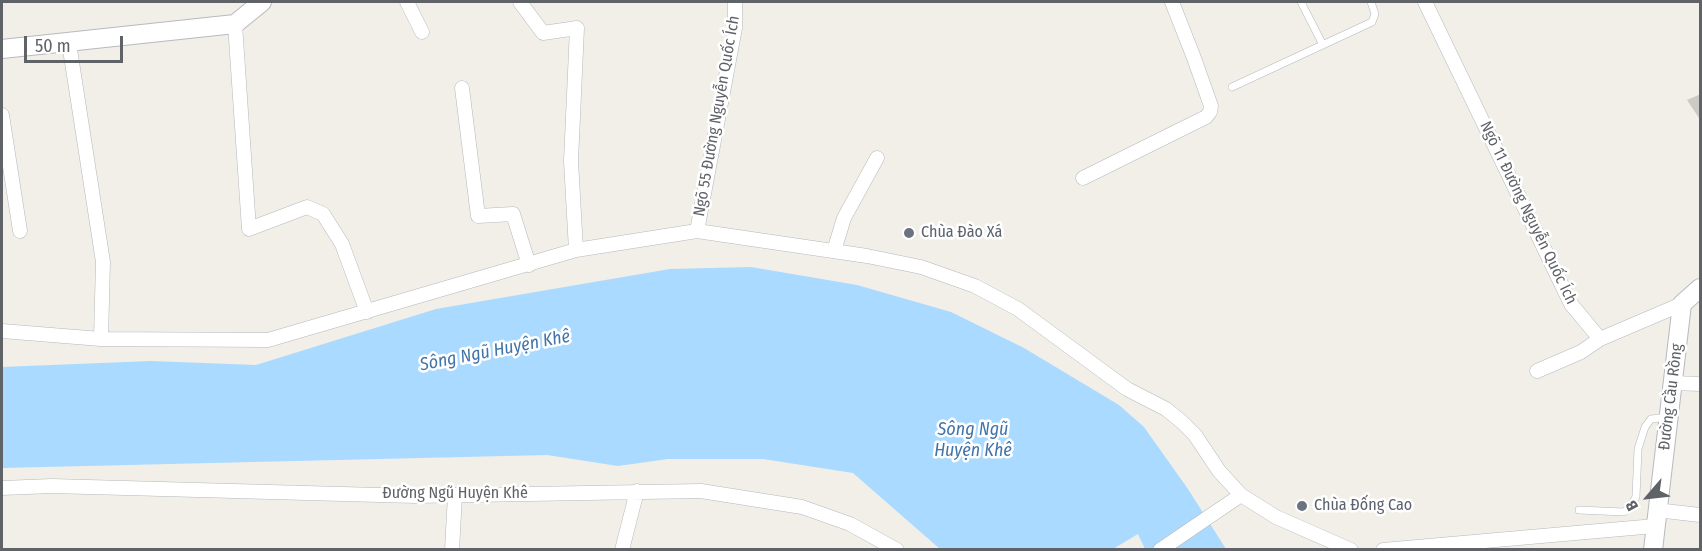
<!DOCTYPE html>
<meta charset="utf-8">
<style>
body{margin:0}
#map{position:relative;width:1702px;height:551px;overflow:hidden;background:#f1efe8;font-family:"Fira Sans Condensed",sans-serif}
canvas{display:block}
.frame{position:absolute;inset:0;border:3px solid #5f6368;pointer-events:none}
.north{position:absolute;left:1618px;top:467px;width:60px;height:60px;-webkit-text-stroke:4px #fff;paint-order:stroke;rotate:242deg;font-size:16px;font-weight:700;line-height:24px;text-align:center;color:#5f6368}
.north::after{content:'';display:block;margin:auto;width:21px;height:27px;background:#5f6368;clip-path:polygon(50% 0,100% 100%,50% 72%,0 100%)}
.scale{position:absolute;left:24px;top:36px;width:99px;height:27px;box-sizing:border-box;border:3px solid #5f6368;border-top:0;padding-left:8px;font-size:18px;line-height:21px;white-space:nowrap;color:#5f6368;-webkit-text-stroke:4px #fff;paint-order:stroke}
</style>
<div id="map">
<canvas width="1702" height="551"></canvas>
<div class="frame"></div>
<div class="north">B</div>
<div class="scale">50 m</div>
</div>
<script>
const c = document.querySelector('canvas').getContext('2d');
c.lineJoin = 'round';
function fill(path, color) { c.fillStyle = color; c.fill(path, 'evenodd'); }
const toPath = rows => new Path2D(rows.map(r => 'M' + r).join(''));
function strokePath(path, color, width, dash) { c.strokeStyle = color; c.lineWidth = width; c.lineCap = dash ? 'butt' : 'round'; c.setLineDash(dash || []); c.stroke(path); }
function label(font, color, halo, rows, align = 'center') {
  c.font = font + ' "Fira Sans Condensed",sans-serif'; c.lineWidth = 5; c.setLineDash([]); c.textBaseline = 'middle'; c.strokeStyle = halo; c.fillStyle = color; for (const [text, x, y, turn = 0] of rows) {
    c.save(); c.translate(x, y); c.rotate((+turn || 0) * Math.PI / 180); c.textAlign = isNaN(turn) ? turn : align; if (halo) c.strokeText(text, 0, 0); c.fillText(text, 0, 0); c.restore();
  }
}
fill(toPath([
 [751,267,857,285,951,312,1024,348,1119,405,1144,427,1188,489,1226,549,1145,549,1138,534,1113,549,940,549,853,473,763,459,668,459,618,466,547,455,2,468,2,367,151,361,256,365,436,309,670,269]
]), '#aadaff');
fill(toPath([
 [1701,94,1701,121,1687,100]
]), '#cccac5');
const lane = toPath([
 [1301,2,1323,45],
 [1232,87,1372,22,1375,14,1371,2],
 [1579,510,1624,512,1630,507,1636,497,1638,449,1645,427,1651,419,1668,417]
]);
const street = toPath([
 [407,2,422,32],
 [520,2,543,33,577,28,571,161,576,250],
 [1425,2,1571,304,1600,339,1682,304],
 [235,24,249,229,307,207,323,214,342,244,367,312],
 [69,43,103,262,101,339],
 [462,88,478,216,513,214,529,265],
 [2,115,20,231],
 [1083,178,1206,117,1210,112,1211,106,1194,58,1172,2],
 [697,231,735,28,735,2],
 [834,251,844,218,877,158],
 [2,331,101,339,268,340,576,250,697,231,867,256,921,267,975,286,1018,309,1127,389,1166,409,1182,422,1195,435,1219,471,1241,495,1276,517,1351,550],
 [1537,371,1581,352,1600,339],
 [1673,383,1700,384],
 [2,488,52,486,415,496,701,491,802,507,850,524,897,550],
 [1656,510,1700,515],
 [452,550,455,495],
 [622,550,637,491],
 [1160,550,1241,495],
 [1383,550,1655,526]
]);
const secondary = toPath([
 [2,49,235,24,262,2],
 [1653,550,1682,304,1700,288]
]);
strokePath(lane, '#b5b8bc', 8);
strokePath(street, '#b5b8bc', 15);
strokePath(secondary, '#b6babf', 20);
strokePath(lane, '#fff', 7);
strokePath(street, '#fff', 14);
strokePath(secondary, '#fff', 18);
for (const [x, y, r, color] of [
 [909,233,6,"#6b7280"],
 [1302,506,6,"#6b7280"]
]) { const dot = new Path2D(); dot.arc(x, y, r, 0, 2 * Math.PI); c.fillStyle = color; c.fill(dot); strokePath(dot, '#fff', 2); }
label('16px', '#5f6368', '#fff', [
 ["Ngõ 55 Đường Nguyễn Quốc Ích",717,116,-80],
 ["Ngõ 11 Đường Nguyễn Quốc Ích",1528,213,64],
 ["Đường Cầu Rồng",1671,397,-83],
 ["Đường Ngũ Huyện Khê",455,494]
]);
label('16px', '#5b616d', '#fff', [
 ["Chùa Đào Xá",921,233],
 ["Chùa Đống Cao",1314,506]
], 'left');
label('italic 18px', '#4174aa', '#fff', [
 ["Sông Ngũ Huyện Khê",495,351,-11],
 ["Sông Ngũ",973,430],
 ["Huyện Khê",973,451]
]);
</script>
